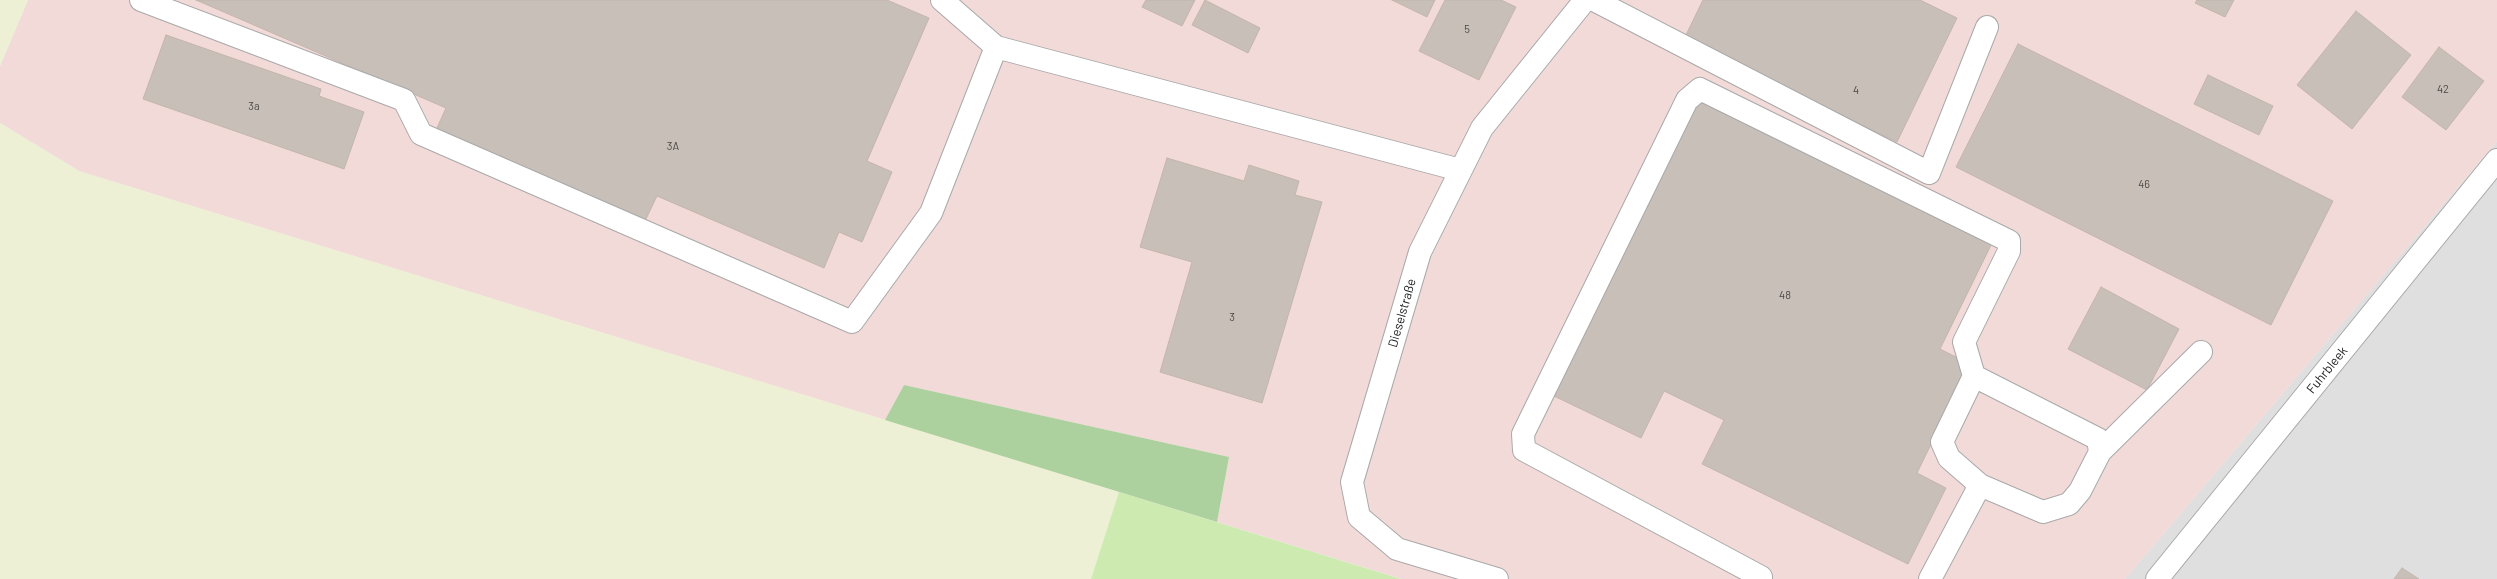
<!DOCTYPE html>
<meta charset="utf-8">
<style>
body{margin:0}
canvas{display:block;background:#f2efe9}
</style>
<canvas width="2497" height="579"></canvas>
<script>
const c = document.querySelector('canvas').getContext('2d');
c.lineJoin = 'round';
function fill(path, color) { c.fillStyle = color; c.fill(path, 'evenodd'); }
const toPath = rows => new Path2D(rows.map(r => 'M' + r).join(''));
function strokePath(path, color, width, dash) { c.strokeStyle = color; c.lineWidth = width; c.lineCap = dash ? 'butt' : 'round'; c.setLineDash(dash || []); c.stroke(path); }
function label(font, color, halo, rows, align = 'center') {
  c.font = font + ' Barlow,sans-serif'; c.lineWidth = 3.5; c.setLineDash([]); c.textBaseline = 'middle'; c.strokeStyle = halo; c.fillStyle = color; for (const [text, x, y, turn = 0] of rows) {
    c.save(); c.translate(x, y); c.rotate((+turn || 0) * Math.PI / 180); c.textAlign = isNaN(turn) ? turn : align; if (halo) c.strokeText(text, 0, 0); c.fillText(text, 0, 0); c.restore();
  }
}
fill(toPath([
 [2497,141,2497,579,2125,579]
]), '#e0dfdf');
fill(toPath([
 [28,0,2497,0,2497,141,2125,579,1402,579,1217,522,1229,457,904,385,885,420,79,171,0,123,0,66]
]), '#f2dad9');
fill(toPath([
 [0,0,28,0,0,66],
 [0,123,79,171,1119,492,1091,579,0,579]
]), '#eef0d5');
fill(toPath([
 [1119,492,1401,579,1091,579]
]), '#cdebb0');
fill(toPath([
 [904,385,1229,457,1217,522,885,420]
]), '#add19e');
const building = toPath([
 [196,0,887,0,929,18,867,161,892,172,862,242,839,232,824,268,657,196,645,221,436,130,446,108,196,0],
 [1146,0,1195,0,1182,26,1142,7,1146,0],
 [1205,0,1260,28,1248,53,1192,25,1205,0],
 [1392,0,1435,0,1427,17,1392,0],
 [1445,0,1501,0,1516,7,1479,80,1419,51,1445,0],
 [1703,0,1920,0,1957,18,1897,142,1684,39,1703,0],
 [2197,0,2234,0,2225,17,2195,3,2197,0],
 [2356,11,2411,55,2352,129,2297,85,2356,11],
 [166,35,321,89,319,96,364,112,344,169,143,99,166,35],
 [2018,44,2333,201,2271,325,1956,167,2018,44],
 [2439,47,2484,81,2446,130,2402,97,2439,47],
 [2208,75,2273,106,2259,135,2194,104,2208,75],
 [1699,98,1993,241,1940,349,1970,364,1917,473,1946,488,1908,564,1702,464,1724,420,1664,391,1641,438,1554,396,1699,98],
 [1167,158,1244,181,1249,165,1299,181,1295,195,1322,202,1262,403,1160,372,1192,262,1140,247,1167,158],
 [2101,287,2179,329,2147,390,2068,349,2101,287],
 [2402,568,2419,579,2394,579,2402,568]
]);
fill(building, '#c7bfb8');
strokePath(building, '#c4b6ab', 1);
const minor = toPath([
 [141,0,404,100,421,134,852,322,931,213,996,47],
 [942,0,996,47,1460,170],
 [1594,0,1929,173,1987,27],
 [1974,376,2098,439,2100,452,2080,491,2069,504,2043,512,1980,485,1949,458,1942,442,1974,376],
 [2100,452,2201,352],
 [1761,577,1524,450,1523,434,1687,100,1700,89,2009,241,2009,251,1964,342,1974,376],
 [1497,579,1397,549,1359,517,1352,482,1420,252,1482,128,1585,0],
 [1930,579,1980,485],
 [2157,579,2497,160]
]);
strokePath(minor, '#a9a9a9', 24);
strokePath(minor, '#fff', 22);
label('11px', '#4b4948', null, [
 ["5",1467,29],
 ["42",2443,89],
 ["4",1856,90],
 ["3a",254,106],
 ["3A",673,146],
 ["46",2144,184],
 ["48",1785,295],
 ["3",1232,317]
]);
label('13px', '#222', '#fff', [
 ["Dieselstraße",1402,313,-74],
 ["Fuhrbleek",2327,370,-51]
]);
</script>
